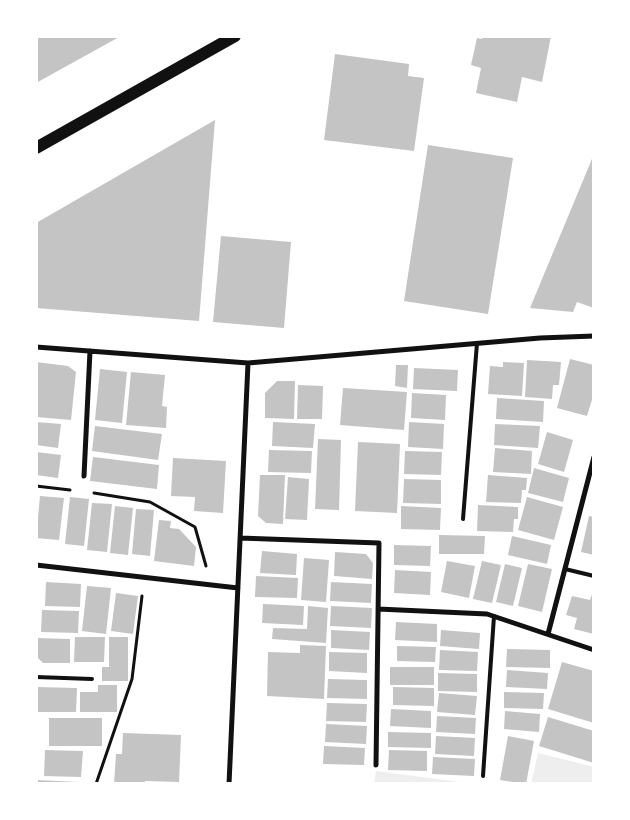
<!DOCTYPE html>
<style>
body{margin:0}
#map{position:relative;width:630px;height:820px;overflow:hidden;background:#fff;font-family:Barlow,sans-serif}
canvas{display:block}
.frame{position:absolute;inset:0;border:38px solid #fff;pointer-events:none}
</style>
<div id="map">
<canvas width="630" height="820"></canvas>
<div class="frame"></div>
</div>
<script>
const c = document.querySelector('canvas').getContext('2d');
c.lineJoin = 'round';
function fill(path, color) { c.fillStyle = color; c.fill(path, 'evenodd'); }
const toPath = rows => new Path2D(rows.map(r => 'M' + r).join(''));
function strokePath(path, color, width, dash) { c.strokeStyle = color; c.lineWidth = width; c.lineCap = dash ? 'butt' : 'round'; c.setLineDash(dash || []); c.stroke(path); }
fill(toPath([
 [538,753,594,767,594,784,531,784],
 [376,771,475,784,374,784]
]), '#eee');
fill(toPath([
 [36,36,121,36,36,83],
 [483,36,551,36,542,82,522,77,517,102,476,93,481,68,471,65,477,38,482,39],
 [335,54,409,64,408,76,424,78,414,151,324,140],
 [215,120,199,321,36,308,36,223],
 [428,145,513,158,488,314,404,301],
 [594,154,594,308,577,302,573,312,530,308],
 [221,236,291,242,284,328,213,322],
 [570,359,594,365,594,393,587,416,557,408],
 [527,360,561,362,559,385,553,385,552,399,525,397],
 [36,362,68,366,76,372,71,420,36,417],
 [503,362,524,363,522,396,488,394,490,366,503,367],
 [396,365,408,365,407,388,395,386],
 [414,368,458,370,457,391,413,389],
 [100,369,127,372,122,423,95,420],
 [131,372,165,375,162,406,167,407,166,428,126,425],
 [277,381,295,381,294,419,265,418,265,393],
 [298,385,323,386,322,419,297,419],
 [343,388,407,392,404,430,340,425],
 [412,393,446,395,445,420,411,418],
 [497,398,544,401,543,422,496,419],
 [36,422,61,424,58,448,36,445],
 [273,422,315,424,313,448,272,446],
 [409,422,444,424,443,449,408,447],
 [495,424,540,426,538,448,494,445],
 [95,426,162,434,158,460,92,451],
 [547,432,573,440,564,472,538,464],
 [318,439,341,440,339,510,315,509],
 [358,442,400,444,397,513,355,511],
 [495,448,532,451,531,474,493,472],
 [269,450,312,451,311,473,268,472],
 [405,451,442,452,441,475,404,474],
 [36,452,61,455,58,478,36,475],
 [93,457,159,465,157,489,90,481],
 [173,458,226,461,223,513,194,511,195,497,171,496],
 [534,468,569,478,563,502,528,493],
 [260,475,285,475,283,524,266,523,258,516],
 [488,475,527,478,526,490,522,490,521,503,486,502],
 [288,477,309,479,307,520,285,519],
 [404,479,441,480,441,504,403,503],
 [40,496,64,498,59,540,36,538],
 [70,497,89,499,84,546,65,544],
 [527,497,563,507,554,540,518,530],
 [92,503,112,504,107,552,87,550],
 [478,505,518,507,518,519,514,519,513,532,477,531],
 [115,506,133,508,128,555,110,553],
 [401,506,441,508,440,530,401,529],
 [136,509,154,510,150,556,132,554],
 [589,516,594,517,594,555,581,552],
 [159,520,171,521,170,528,179,529,196,547,194,566,154,561],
 [439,535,485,536,484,554,439,554],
 [512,536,551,545,547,564,508,555],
 [394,545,431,546,430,566,394,565],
 [262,551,297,554,296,575,260,573],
 [335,552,366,554,373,563,372,579,334,576],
 [304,558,329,560,326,602,301,600],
 [447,561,475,566,469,598,441,592],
 [482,561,501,565,492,603,473,599],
 [505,564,522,568,513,606,496,602],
 [528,564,552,569,542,612,518,606],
 [395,570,431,572,430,595,394,593],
 [256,576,298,578,297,598,255,597],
 [46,582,81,584,80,607,45,606],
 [331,582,372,584,371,603,330,601],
 [87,586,111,588,106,634,82,631],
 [594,589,594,634,574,629,577,618,566,615,572,596,590,600],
 [116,593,138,596,133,634,111,631],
 [263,604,304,606,303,625,262,623],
 [308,606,328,608,326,643,272,639,273,628,307,629],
 [331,606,372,608,371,628,330,626],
 [42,610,79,611,78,633,41,632],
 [396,622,437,624,437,642,395,640],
 [331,630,370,632,369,650,331,648],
 [441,630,480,633,479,649,440,646],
 [75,637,105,637,104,662,74,662],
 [109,637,128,637,128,681,102,681,102,667,109,667],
 [36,638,70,639,70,663,43,663,36,656],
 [300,645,326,646,324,699,267,696,268,652,300,653],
 [397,646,436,647,435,662,397,661],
 [507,649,550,650,550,668,506,667],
 [440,650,478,652,477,671,439,670],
 [329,652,367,653,367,673,329,671],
 [562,662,594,671,594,723,548,709],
 [390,667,434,667,434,685,390,685],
 [507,670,548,673,547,689,506,687],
 [438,673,477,674,477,692,438,691],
 [328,679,367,680,367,699,327,698],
 [98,685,117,685,117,712,80,712,80,692,98,692],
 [36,687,77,688,76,712,36,712],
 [393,687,434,688,434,706,393,705],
 [504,692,544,693,543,709,504,708],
 [439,693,477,696,475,715,437,712],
 [327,703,367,704,366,722,326,721],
 [391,709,431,711,431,728,390,726],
 [505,711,540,714,539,732,504,729],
 [437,716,476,718,475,734,436,732],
 [548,717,594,731,594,763,539,746],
 [49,718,102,718,102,746,49,746],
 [326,724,367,726,366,744,325,742],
 [388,732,431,733,431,748,388,747],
 [123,733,181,735,179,782,145,781,145,784,114,784,116,754,122,754],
 [436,736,475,738,474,756,435,754],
 [508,736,534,741,526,784,500,780],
 [324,746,365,748,364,765,323,764],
 [45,750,83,751,81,777,44,776],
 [389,750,427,751,427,771,388,770],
 [433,757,475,759,474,776,432,774],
 [36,780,79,782,79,784,36,784]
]), '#c4c4c4');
strokePath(toPath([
 [36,486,70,490],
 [94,493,150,502,195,527,206,566],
 [96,784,132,679,142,596]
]), '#111', 3);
strokePath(toPath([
 [463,519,477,343],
 [565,569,594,576],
 [36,677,92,679],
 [483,776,494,616]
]), '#111', 4);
strokePath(toPath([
 [36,347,248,363,540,338,594,336],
 [84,476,90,351],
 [240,538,379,543,376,765],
 [36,565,238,588],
 [378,609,487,614,594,650],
 [548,634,594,457],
 [229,784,248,363]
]), '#111', 5);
strokePath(toPath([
 [36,148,235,36]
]), '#111', 12);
</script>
